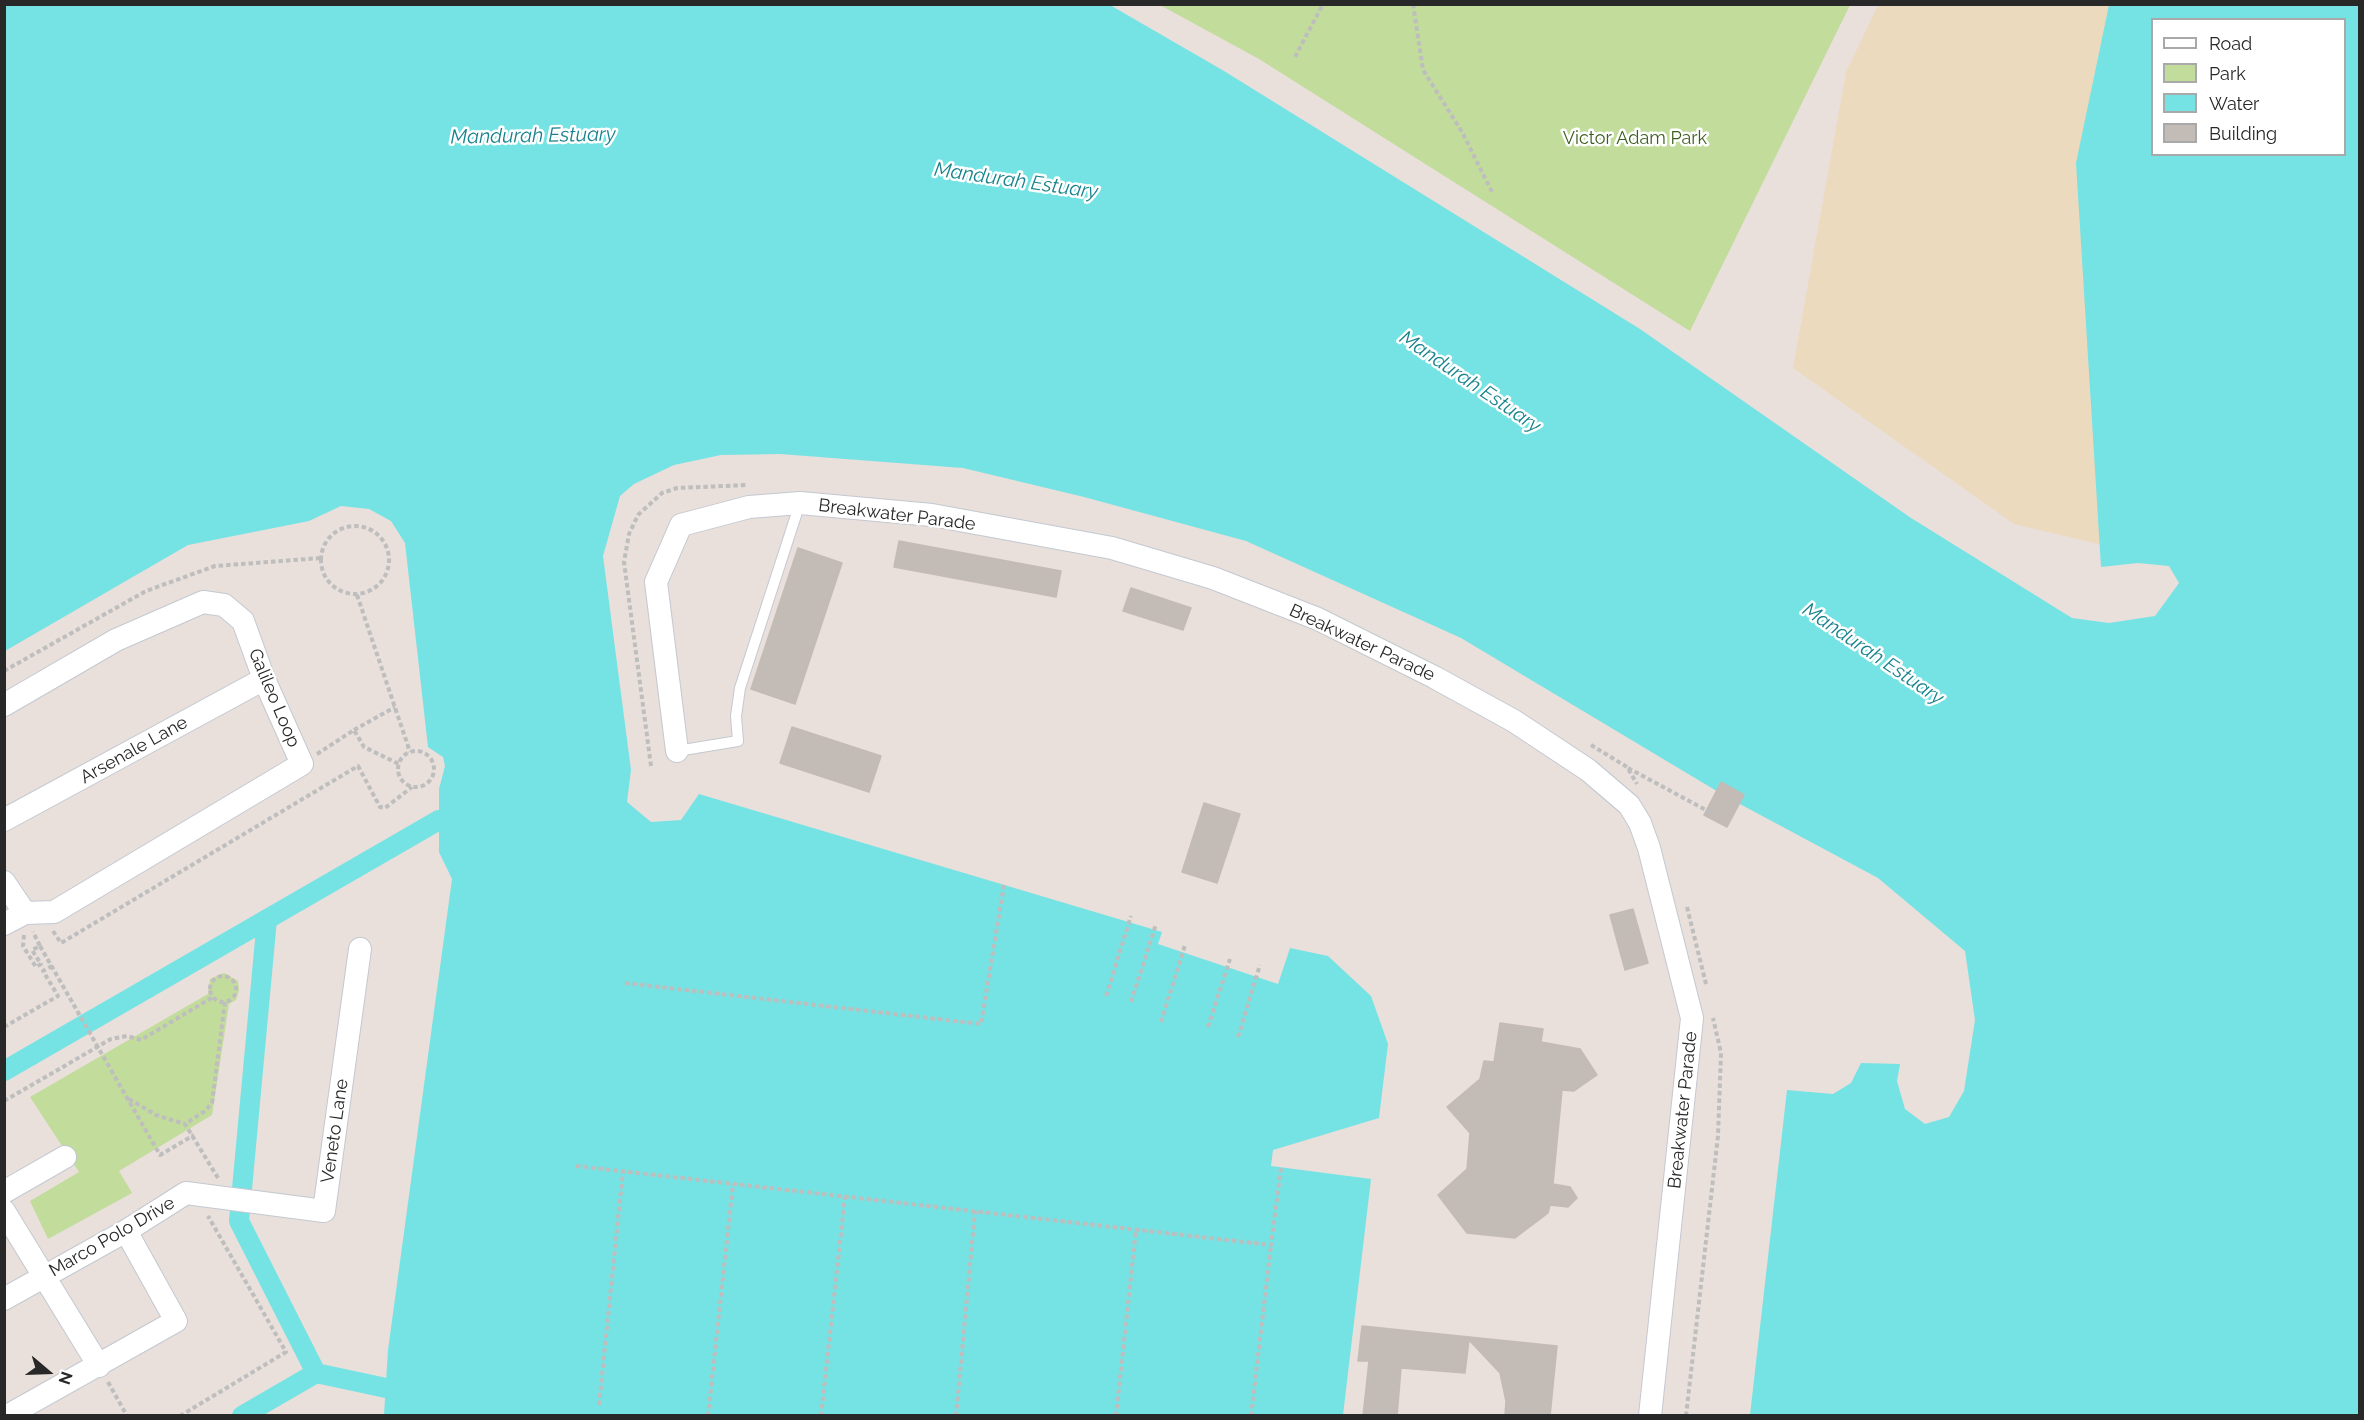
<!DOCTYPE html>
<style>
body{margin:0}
#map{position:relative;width:2364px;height:1420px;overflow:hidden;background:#e9dfdb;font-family:Raleway,sans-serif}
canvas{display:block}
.frame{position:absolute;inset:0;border:6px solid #282828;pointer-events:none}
.legend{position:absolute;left:2151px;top:18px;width:195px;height:138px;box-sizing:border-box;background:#fff;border:2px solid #a9a9a9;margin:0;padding:8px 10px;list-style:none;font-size:18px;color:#282828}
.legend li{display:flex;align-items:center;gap:12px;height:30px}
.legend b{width:30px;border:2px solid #a9a9a9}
.north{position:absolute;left:18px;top:1342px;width:60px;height:60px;-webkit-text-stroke:4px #fff;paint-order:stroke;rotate:109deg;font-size:16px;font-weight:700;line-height:24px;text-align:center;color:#282828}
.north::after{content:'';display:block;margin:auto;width:21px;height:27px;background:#282828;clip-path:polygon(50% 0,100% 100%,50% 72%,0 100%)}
</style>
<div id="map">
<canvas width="2364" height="1420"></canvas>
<div class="frame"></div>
<ul class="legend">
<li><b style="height:8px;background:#fff"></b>Road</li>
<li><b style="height:16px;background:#c2dc9b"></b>Park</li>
<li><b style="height:16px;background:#75e3e4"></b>Water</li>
<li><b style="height:16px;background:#c2bbb6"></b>Building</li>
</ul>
<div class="north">N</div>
</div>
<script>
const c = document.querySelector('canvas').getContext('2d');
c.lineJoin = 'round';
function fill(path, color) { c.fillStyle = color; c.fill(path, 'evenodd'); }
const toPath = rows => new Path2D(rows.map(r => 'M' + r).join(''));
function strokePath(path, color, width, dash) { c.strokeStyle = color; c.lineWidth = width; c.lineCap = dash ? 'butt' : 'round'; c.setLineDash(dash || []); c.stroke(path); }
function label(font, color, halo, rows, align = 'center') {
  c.font = font + ' Raleway,sans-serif'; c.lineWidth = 5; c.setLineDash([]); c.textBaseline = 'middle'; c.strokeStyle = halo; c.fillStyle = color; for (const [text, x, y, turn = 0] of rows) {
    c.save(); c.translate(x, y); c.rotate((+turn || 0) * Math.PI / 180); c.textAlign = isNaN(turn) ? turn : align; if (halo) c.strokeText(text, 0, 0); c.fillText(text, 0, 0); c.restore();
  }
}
fill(toPath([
 [1160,5,1850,5,1690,331,1259,59],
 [224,973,238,981,239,990,236,1000,229,1004,212,1115,119,1171,132,1193,48,1239,30,1201,79,1172,30,1097,208,994,210,979]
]), '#c2dc9b');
fill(toPath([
 [1878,5,2134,5,2119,549,2014,524,1793,368,1846,72]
]), '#ecdabf');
fill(toPath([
 [5,5,1110,5,1224,71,1640,329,1911,518,2072,618,2109,623,2155,616,2179,583,2169,566,2138,563,2101,567,2076,163,2109,5,2359,5,2359,1415,1750,1415,1787,1090,1833,1094,1851,1083,1861,1063,1900,1064,1897,1081,1905,1109,1925,1124,1949,1117,1964,1091,1975,1020,1965,951,1878,878,1725,796,1461,638,1246,541,1084,497,963,468,780,454,721,455,674,465,634,484,620,496,603,556,631,770,627,802,651,822,681,820,699,794,1162,932,1158,944,1278,984,1290,948,1328,956,1371,996,1388,1044,1379,1118,1273,1150,1271,1166,1371,1179,1343,1415,384,1415,388,1350,452,879,439,852,439,789,445,766,443,757,428,747,405,543,391,521,369,509,341,506,309,521,188,545,5,651],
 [2152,20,2344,20,2344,154,2152,154]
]), '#75e3e4');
strokePath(toPath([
 [267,919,239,1221,316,1373],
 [4,1071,439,820],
 [242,1416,316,1373,386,1388]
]), '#75e3e4', 20);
const building = toPath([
 [899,541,1061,571,1056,597,894,567,899,541],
 [798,548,842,563,795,704,751,689,798,548],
 [1131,588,1191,608,1183,630,1123,611,1131,588],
 [792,727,881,756,869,792,780,763,792,727],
 [1721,782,1744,795,1727,827,1704,815,1721,782],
 [1204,803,1240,814,1217,883,1182,872,1204,803],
 [1633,909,1648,963,1625,970,1610,915,1633,909],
 [1500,1023,1543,1029,1541,1042,1580,1049,1597,1075,1574,1091,1562,1090,1553,1184,1570,1187,1577,1198,1568,1207,1550,1205,1548,1213,1515,1238,1467,1233,1438,1195,1467,1169,1470,1133,1447,1107,1480,1079,1484,1061,1494,1062,1500,1023],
 [1362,1326,1557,1346,1550,1416,1505,1416,1506,1401,1500,1373,1469,1340,1465,1373,1401,1368,1397,1416,1363,1416,1369,1361,1358,1361,1362,1326]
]);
fill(building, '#c2bbb6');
strokePath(building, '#c4bbb5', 1.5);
const service = toPath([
 [677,751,738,741,736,716,740,688,800,503]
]);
const minor = toPath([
 [4,705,116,640,203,602,224,605,243,621,264,679,302,764,54,912,25,913,4,882],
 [677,751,656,582,681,525,749,507,800,503,932,515,1112,548,1213,578,1318,619,1434,677,1514,721,1588,770,1629,805,1640,823,1649,848,1692,1018,1650,1416],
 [4,820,264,679],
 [4,924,25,913],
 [4,1192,65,1157],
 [4,1211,99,1366],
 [4,1299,126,1231,186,1193,324,1211,360,949],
 [7,1416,176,1321,126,1231]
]);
strokePath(service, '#c3c9d1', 12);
strokePath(minor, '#c3c9d1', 24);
strokePath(toPath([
 [1413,4,1423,70,1462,132,1492,192],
 [1295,57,1323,4],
 '321 560a34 34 0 1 1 68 0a34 34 0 1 1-68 0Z',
 [357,595,410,752],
 [4,671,146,591,215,566,321,558],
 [354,730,395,707],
 [1591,745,1627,767,1637,784],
 '398 769a18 18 0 1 1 36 0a18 18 0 1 1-36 0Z',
 [317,754,354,730,364,747,399,764],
 [651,766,624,562,629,534,638,515,662,493,677,488,748,485],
 [1628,768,1717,816],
 [1687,907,1706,984],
 [53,931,61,943,358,766,380,807,385,808,412,787],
 [24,935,23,946,36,967,41,964,32,950,40,946,33,932],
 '210 989a13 13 0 1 1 26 0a13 13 0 1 1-26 0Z',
 [625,983,981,1024,1004,885],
 [1106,996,1131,916],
 [1131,1002,1156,924],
 [1161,1022,1185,945],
 [4,1027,58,996,43,971,52,966],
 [1208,1027,1230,959],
 [1238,1037,1260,965],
 [111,1070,160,1155,194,1135],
 [129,1099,156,1115,185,1124],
 [4,1101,111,1039,127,1036,141,1040,213,997],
 [576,1166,1271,1245,1281,1168],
 [218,1178,185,1124,205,1111,212,1103,225,1002],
 [108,1382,127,1416],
 [599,1405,623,1171],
 [180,1416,286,1352,208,1216],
 [708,1416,733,1184],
 [821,1416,845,1196],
 [956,1416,975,1211],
 [1116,1416,1136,1229],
 [1251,1416,1271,1245],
 [1686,1416,1718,1136,1721,1053,1713,1018]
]), '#bebebe', 4, [4.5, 3]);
strokePath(service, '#fff', 10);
strokePath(minor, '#fff', 22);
strokePath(toPath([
 [40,946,111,1070]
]), '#bebebe', 4, [4.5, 3]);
label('18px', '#3d5e1f', '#fff', [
 ["Victor Adam Park",1635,139]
]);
label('18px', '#282828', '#fff', [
 ["Breakwater Parade",897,515,7],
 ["Breakwater Parade",1362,643,25],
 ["Galileo Loop",274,698,67],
 ["Arsenale Lane",134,750,-29],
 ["Breakwater Parade",1683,1110,-84],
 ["Veneto Lane",335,1131,-82],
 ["Marco Polo Drive",112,1237,-30]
]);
label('italic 20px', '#18838c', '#fff', [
 ["Mandurah Estuary",533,136,-1],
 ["Mandurah Estuary",1016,181,8],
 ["Mandurah Estuary",1470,382,34],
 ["Mandurah Estuary",1873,654,34]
]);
</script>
